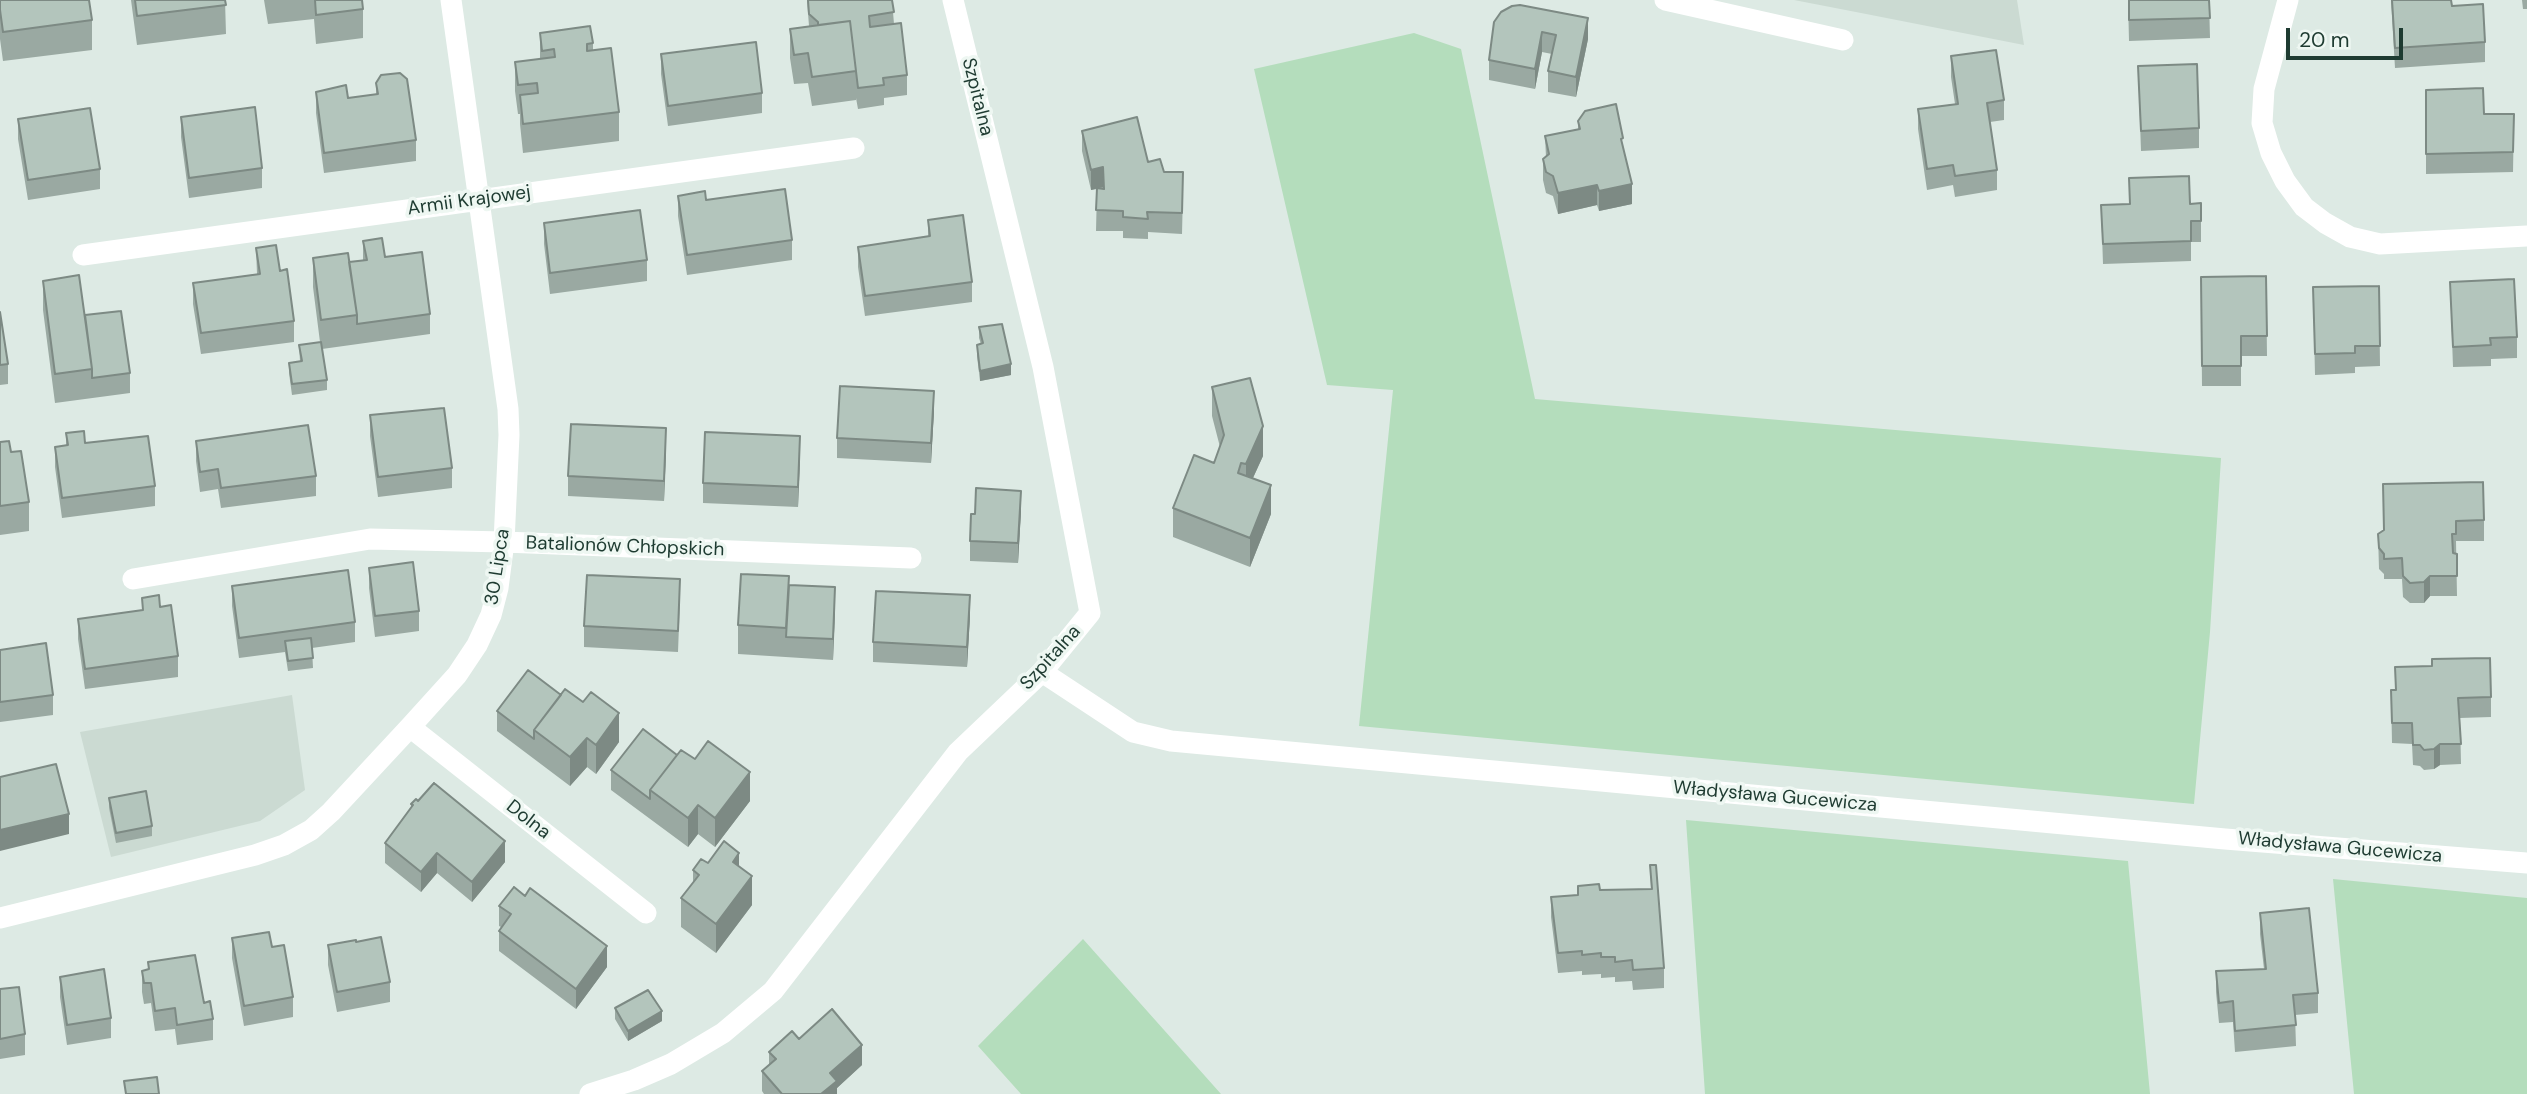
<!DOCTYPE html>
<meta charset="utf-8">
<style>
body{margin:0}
#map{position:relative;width:2527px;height:1094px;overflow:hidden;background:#ddeae4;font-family:"DM Sans",sans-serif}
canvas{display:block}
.scale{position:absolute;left:2286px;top:28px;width:117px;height:32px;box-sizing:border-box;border:4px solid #1e3b31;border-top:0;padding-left:9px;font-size:21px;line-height:24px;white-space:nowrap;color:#1e3b31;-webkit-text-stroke:5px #eef7f2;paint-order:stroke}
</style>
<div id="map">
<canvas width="2527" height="1094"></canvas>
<div class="scale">20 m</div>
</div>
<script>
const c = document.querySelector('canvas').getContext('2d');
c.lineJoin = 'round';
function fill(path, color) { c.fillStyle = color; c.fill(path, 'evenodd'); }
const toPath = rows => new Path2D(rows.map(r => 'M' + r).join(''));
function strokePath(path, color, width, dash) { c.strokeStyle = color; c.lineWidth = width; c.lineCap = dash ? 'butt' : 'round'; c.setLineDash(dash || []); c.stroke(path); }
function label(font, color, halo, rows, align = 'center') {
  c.font = font + ' "DM Sans",sans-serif'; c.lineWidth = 7; c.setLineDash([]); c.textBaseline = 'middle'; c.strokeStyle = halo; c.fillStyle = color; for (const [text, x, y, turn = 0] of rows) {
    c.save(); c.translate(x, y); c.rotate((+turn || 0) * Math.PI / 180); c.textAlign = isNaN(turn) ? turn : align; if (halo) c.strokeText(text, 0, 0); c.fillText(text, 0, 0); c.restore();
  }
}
fill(toPath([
 [1794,0,2017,0,2024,45,1861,13],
 [292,695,305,790,260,821,111,857,80,732]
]), '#cbdad2');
fill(toPath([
 [1414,33,1461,49,1535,399,2221,458,2210,632,2194,804,1359,726,1393,390,1327,385,1254,69],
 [1686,820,2128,861,2150,1094,1705,1094],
 [2333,879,2527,898,2527,1094,2354,1094],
 [1083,939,1221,1094,1021,1094,978,1046]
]), '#b4ddbc');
strokePath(toPath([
 [1665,0,1843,40],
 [2288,0,2264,89,2262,123,2271,153,2285,181,2304,207,2325,223,2350,237,2380,244,2527,236],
 [83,255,854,148],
 [133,579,370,539,504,542,911,558],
 [1042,672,1133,732,1171,741,2225,839,2527,863],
 [410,727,646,913],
 [0,918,255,855,284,845,311,830,331,812,410,727,457,675,477,645,491,615,498,588,504,542,509,435,508,409,451,0],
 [590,1094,634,1080,671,1064,723,1033,773,991,958,752,1042,672,1090,613,1043,367,953,0]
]), '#fff', 21);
fill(toPath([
 [0,0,92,20,92,50,3,61,0,39],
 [131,0,225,0,226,34,137,45],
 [264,0,362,0,363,9,363,38,316,44,314,19,268,24],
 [807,0,892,0,894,24,907,75,907,95,884,98,884,105,858,109,856,98,856,100,812,106,808,83,794,84,790,58,790,29,809,26],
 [2128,0,2209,0,2210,38,2129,41],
 [2391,0,2451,0,2452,6,2485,42,2485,62,2395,68],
 [2522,0,2527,0,2527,9,2523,9],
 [1494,22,1588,39,1576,97,1548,92,1548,71,1552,54,1542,52,1535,89,1489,80,1489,60],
 [540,33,593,43,593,51,619,112,619,141,523,153,520,124,520,114,518,114,515,91,515,62,540,59],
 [661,54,762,93,762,113,668,126,661,74],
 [1951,56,2004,100,2004,120,1990,122,1997,170,1997,190,1955,197,1953,185,1927,190,1918,129,1918,109,1955,104,1951,77],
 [2138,66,2199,128,2199,148,2141,151],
 [376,83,416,140,416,161,324,173,316,113,316,92,348,98,376,94],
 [2426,90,2484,114,2514,114,2513,172,2426,174],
 [181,117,262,168,262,188,189,198,181,137],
 [18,119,100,169,100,189,28,200,18,139],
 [1578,121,1623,146,1632,204,1599,211,1597,205,1558,214,1553,196,1546,193,1543,180,1543,159,1546,157,1545,136,1578,130],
 [1082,131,1148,162,1164,172,1183,192,1182,234,1148,232,1148,239,1123,238,1123,231,1096,231,1097,189,1091,190,1082,151],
 [2129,178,2190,204,2201,203,2201,242,2191,242,2191,261,2103,264,2101,205,2130,204],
 [678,196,706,200,792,240,792,260,687,275,678,216],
 [928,220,972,282,972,302,865,316,858,267,858,247,928,237],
 [544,223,647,260,647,281,550,294,544,244],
 [363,241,385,257,430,314,430,334,322,349,327,380,327,390,292,395,289,373,289,363,300,361,299,345,320,342,313,287,313,258,349,262,363,260],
 [256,248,280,271,294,321,294,342,201,354,193,304,193,283,257,274],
 [2266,276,2267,356,2241,356,2241,386,2202,386,2201,277],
 [43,281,85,315,130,373,130,393,55,403,43,310],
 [2450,282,2517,337,2517,358,2491,359,2491,366,2453,367],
 [2379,286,2380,366,2355,367,2355,373,2315,375,2313,287],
 [0,312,8,364,8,384,0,385],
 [979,327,1011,375,980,381,977,356,977,345,981,344,979,338],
 [1212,387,1263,456,1253,478,1271,514,1250,567,1173,537,1173,508,1214,463,1220,447,1212,416],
 [934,411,931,463,837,458,837,438],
 [370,415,452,468,452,488,378,497,370,436],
 [66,433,85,443,155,486,155,506,62,518,55,467,55,447,66,446],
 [196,441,316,476,316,496,221,508,218,489,200,492,196,461],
 [0,442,11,452,29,502,29,531,0,535],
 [666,449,664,501,568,496,568,476],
 [800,456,798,507,703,503,703,483],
 [2383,484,2484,520,2484,541,2456,541,2457,596,2430,596,2424,603,2410,603,2403,597,2402,579,2384,579,2384,574,2379,569,2378,534,2384,530],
 [1021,511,1018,563,970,561,970,541,975,514],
 [369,568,419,611,419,631,375,637,369,588],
 [789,585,835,608,833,660,738,654,738,625],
 [232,586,355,622,355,642,312,648,313,668,288,671,285,652,239,658,232,606],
 [142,598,160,607,178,656,178,677,85,689,78,639,78,619,142,610],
 [680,599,678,652,584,647,584,626],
 [970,616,967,667,873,662,873,642],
 [0,650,53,695,53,715,0,722],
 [2395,667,2491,697,2491,717,2460,718,2461,764,2440,765,2434,769,2424,770,2420,766,2413,765,2412,744,2392,743,2391,690,2395,690],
 [497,711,619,742,596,774,587,767,570,786,497,731],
 [677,755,695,759,750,801,715,847,698,834,688,847,611,790,611,770],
 [109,798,152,826,152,836,116,843,109,808],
 [418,801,505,862,472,902,437,873,421,892,385,863,385,843,411,807,411,804],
 [708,863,739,867,752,905,716,953,681,927,681,898,693,883,693,870],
 [1650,865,1664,968,1664,988,1633,990,1632,981,1615,982,1615,977,1601,978,1601,974,1582,975,1582,971,1558,973,1551,917,1551,897,1578,895,1600,890,1651,889],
 [499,906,607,967,576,1009,499,951,499,931,501,927,499,926],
 [2260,913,2318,993,2318,1013,2295,1015,2296,1046,2235,1052,2233,1022,2219,1023,2216,992,2216,971,2264,969,2260,934],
 [232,938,272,947,293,997,293,1017,244,1026,232,958],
 [356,942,390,982,390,1002,337,1012,328,965,328,945],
 [148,962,204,1003,213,1019,213,1040,177,1045,175,1029,155,1031,151,1003,144,1004,142,992,142,971,148,970],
 [60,977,111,1018,111,1038,67,1045,60,997],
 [0,989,25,1034,25,1055,0,1059],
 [615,1008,662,1021,628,1041,615,1019],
 [799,1039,862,1065,837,1088,837,1094,764,1094,762,1091,762,1071,769,1065,769,1052]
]), '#9aa9a2');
fill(toPath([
 [1588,18,1588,39,1576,97,1576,77],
 [1542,32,1542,52,1535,89,1535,69],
 [1103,167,1103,187,1091,190,1091,170],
 [1632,184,1632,204,1599,211,1599,191],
 [1597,185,1597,205,1558,214,1558,193],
 [1011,364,1011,375,980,381,980,371],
 [934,391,934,411,931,463,931,443],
 [1263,426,1263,456,1246,493,1246,464],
 [666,428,666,449,664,501,664,481],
 [800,436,800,456,798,507,798,487],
 [1271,485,1271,514,1250,567,1250,538],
 [1021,491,1021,511,1018,563,1018,543],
 [2430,576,2430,596,2424,603,2424,582],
 [835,587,835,608,833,660,833,639],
 [970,595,970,616,967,667,967,647],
 [619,713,619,742,596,774,596,745],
 [587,738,587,767,570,786,570,757],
 [2440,744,2440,765,2434,769,2434,749],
 [750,772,750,801,715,847,715,818],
 [698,805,698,834,688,847,688,818],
 [69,814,69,834,0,851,0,830],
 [505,841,505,862,472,902,472,882],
 [437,853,437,873,421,892,421,872],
 [739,853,739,882,733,862],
 [752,876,752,905,716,953,716,924],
 [607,946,607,967,576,1009,576,989],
 [662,1011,662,1021,628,1041,628,1031],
 [862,1045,862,1065,837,1088,837,1094,821,1094,830,1073]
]), '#7d8a84');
const building = toPath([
 [0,0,89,0,92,20,3,32,0,10,0,0],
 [135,0,225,0,226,5,137,16,135,0],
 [315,0,362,0,363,9,316,15,315,0],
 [808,0,892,0,894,12,869,16,870,27,901,23,907,75,883,78,884,85,858,88,850,21,818,25,818,22,809,14,808,0],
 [2129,0,2209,0,2210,18,2129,20,2129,0],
 [2392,0,2451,0,2452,6,2483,4,2485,42,2395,48,2392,0],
 [1520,5,1588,18,1576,77,1548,71,1556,35,1542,32,1535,69,1489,60,1494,22,1501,12,1512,6,1520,5],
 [850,21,856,71,812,77,808,53,794,55,790,29,850,21],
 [590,26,593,43,587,44,587,51,611,48,619,112,523,124,520,95,538,93,537,83,518,85,515,62,555,57,554,49,542,51,540,33,590,26],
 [756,42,762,93,668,106,661,54,756,42],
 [1996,50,2004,100,1987,103,1997,170,1955,176,1953,165,1927,169,1918,109,1958,104,1951,56,1996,50],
 [2197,64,2199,128,2141,131,2138,66,2197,64],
 [400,73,407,79,416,140,324,153,316,92,346,85,348,98,378,94,376,83,381,75,400,73],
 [2483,88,2484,114,2514,114,2513,152,2426,154,2426,90,2483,88],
 [1616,104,1623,138,1621,139,1632,184,1599,191,1597,185,1558,193,1553,176,1546,172,1543,159,1549,154,1545,136,1580,129,1578,121,1585,111,1616,104],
 [255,107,262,168,189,178,181,117,255,107],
 [90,108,100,169,28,180,18,119,90,108],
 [1137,117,1148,162,1160,159,1164,172,1183,172,1182,213,1147,212,1148,219,1123,217,1123,211,1096,210,1097,188,1104,189,1103,167,1091,170,1082,131,1137,117],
 [2189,176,2190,204,2201,203,2201,221,2191,221,2191,241,2103,244,2101,205,2130,204,2129,178,2189,176],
 [785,189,792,240,687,255,678,196,705,191,706,200,785,189],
 [640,210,647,260,550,273,544,223,640,210],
 [963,215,972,282,865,296,858,247,930,236,928,220,963,215],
 [382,238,385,257,422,252,430,314,357,324,357,315,349,262,367,260,363,241,382,238],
 [276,245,280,271,287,269,294,321,201,333,193,283,260,274,256,248,276,245],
 [348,253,357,315,321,320,313,258,348,253],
 [79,275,92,369,55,374,43,281,79,275],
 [2266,276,2267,336,2241,336,2241,366,2202,366,2201,277,2266,276],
 [2514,279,2517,337,2490,338,2491,345,2453,347,2450,282,2514,279],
 [2379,286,2380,346,2355,346,2355,353,2315,354,2313,287,2379,286],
 [121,311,130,373,92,378,92,369,85,315,121,311],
 [0,312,8,364,0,365,0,312],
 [1002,324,1011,364,980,371,977,345,983,343,979,327,1002,324],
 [321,342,327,380,292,384,289,363,302,361,299,345,321,342],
 [1250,378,1263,426,1246,464,1241,463,1238,473,1271,485,1250,538,1173,508,1194,455,1214,463,1224,435,1212,387,1250,378],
 [840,386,934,391,931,443,837,438,840,386],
 [444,408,452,468,378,477,370,415,444,408],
 [571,424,666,428,664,481,568,476,571,424],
 [308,425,316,476,221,488,218,469,200,472,196,441,308,425],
 [84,431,85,443,148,436,155,486,62,498,55,447,68,445,66,433,84,431],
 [705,432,800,436,798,487,703,483,705,432],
 [9,441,11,452,21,451,29,502,0,506,0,442,9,441],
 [2483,482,2484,520,2456,521,2456,534,2452,534,2453,553,2457,554,2457,576,2430,576,2424,582,2410,583,2403,576,2402,558,2384,559,2384,554,2379,548,2378,534,2384,530,2383,484,2483,482],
 [976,488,1021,491,1018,543,970,541,971,514,975,514,976,488],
 [413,562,419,611,375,616,369,568,413,562],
 [348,570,355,622,239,638,232,586,348,570],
 [741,574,789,576,786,628,738,625,741,574],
 [587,575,680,579,678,631,584,626,587,575],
 [789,585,835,587,833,639,786,637,789,585],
 [876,591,970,595,967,647,873,642,876,591],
 [159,595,160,607,171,605,178,656,85,669,78,619,143,610,142,598,159,595],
 [311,638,313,658,288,661,285,641,311,638],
 [46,643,53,695,0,702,0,650,46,643],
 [2490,658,2491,697,2458,698,2461,744,2440,744,2434,749,2424,750,2420,745,2413,745,2412,723,2392,723,2391,690,2396,690,2395,667,2432,666,2432,659,2490,658],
 [528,670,561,695,534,730,534,739,497,711,528,670],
 [565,689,583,702,591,692,619,713,596,745,587,738,570,757,534,730,565,689],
 [643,729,677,755,650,790,650,799,611,770,643,729],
 [708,741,750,772,715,818,698,805,688,818,650,790,681,750,695,759,708,741],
 [56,764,69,814,0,830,0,777,56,764],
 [434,783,505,841,472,882,437,853,421,872,385,843,413,805,411,804,416,799,418,801,434,783],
 [146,791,152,826,116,833,109,798,146,791],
 [724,841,739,853,733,862,752,876,716,924,681,898,699,875,693,870,701,859,708,863,724,841],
 [1650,865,1656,865,1664,968,1633,970,1632,960,1615,962,1615,957,1601,957,1601,953,1582,955,1582,951,1558,953,1551,897,1578,895,1578,886,1599,884,1600,890,1652,889,1650,865],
 [514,887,525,896,530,888,607,946,576,989,499,931,511,914,499,906,514,887],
 [2309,908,2318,993,2293,995,2296,1025,2235,1031,2233,1001,2219,1003,2216,971,2266,969,2260,913,2309,908],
 [269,932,272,947,284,945,293,997,244,1006,232,938,269,932],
 [381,937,390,982,337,992,328,945,356,940,356,942,381,937],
 [195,955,204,1003,210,1001,213,1019,177,1025,175,1008,155,1011,151,983,144,983,142,971,149,969,148,962,195,955],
 [104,969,111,1018,67,1025,60,977,104,969],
 [19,987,25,1034,0,1039,0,989,19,987],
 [648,990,662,1011,628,1031,615,1008,648,990],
 [832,1009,862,1045,830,1073,837,1081,821,1094,782,1094,762,1071,776,1059,769,1052,792,1031,799,1039,832,1009],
 [157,1077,159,1094,126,1094,124,1081,157,1077]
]);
fill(building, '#b3c5bc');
strokePath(building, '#7d8a84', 2);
label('19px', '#1e3b31', '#eef7f2', [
 ["Szpitalna",977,97,76],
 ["Armii Krajowej",469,201,-8],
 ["Batalionów Chłopskich",625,547,2],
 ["30 Lipca",498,567,-81],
 ["Szpitalna",1051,658,-48],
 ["Władysława Gucewicza",1775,797,5],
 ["Dolna",528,820,38],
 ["Władysława Gucewicza",2340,848,5]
]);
</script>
